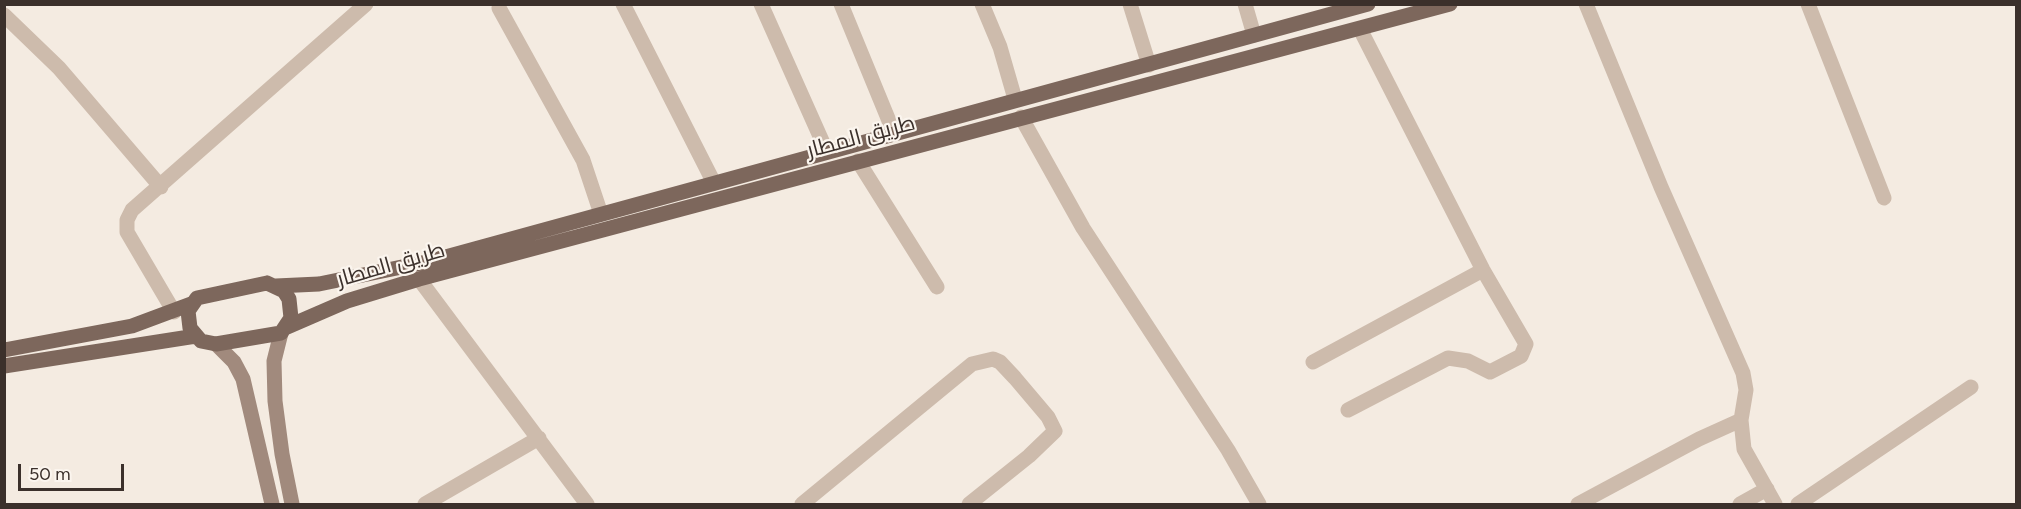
<!DOCTYPE html>
<meta charset="utf-8">
<style>
body{margin:0}
#map{position:relative;width:2021px;height:509px;overflow:hidden;background:#f4ebe1;font-family:Figtree,sans-serif}
canvas{display:block}
.frame{position:absolute;inset:0;border:6px solid #3b302b;pointer-events:none}
.scale{position:absolute;left:18px;top:464px;width:106px;height:27px;box-sizing:border-box;border:3px solid #3b302b;border-top:0;padding-left:8px;font-size:18px;line-height:21px;white-space:nowrap;color:#3b302b;-webkit-text-stroke:4px #fbf5ee;paint-order:stroke}
</style>
<div id="map">
<canvas width="2021" height="509"></canvas>
<div class="frame"></div>
<div class="scale">50 m</div>
</div>
<script>
const c = document.querySelector('canvas').getContext('2d');
c.lineJoin = 'round';
const toPath = rows => new Path2D(rows.map(r => 'M' + r).join(''));
function strokePath(path, color, width, dash) { c.strokeStyle = color; c.lineWidth = width; c.lineCap = dash ? 'butt' : 'round'; c.setLineDash(dash || []); c.stroke(path); }
function label(font, color, halo, rows, align = 'center') {
  c.font = font + ' Figtree,Cairo,sans-serif'; c.lineWidth = 4.5; c.setLineDash([]); c.textBaseline = 'middle'; c.strokeStyle = halo; c.fillStyle = color; for (const [text, x, y, turn = 0] of rows) {
    c.save(); c.translate(x, y); c.rotate((+turn || 0) * Math.PI / 180); c.textAlign = isNaN(turn) ? turn : align; if (halo) c.strokeText(text, 0, 0); c.fillText(text, 0, 0); c.restore();
  }
}
strokePath(toPath([
 [623,4,714,183],
 [761,4,827,152],
 [841,4,894,133],
 [982,4,1000,47,1015,99],
 [1130,4,1149,65],
 [1245,4,1254,35],
 [1586,4,1661,187,1743,373,1746,390,1741,420,1744,449,1775,504],
 [1808,4,1884,198],
 [499,8,583,160,601,214],
 [4,15,59,68,161,187],
 [1021,117,1083,228,1228,450,1259,504],
 [858,161,937,287],
 [419,279,587,504],
 [174,312,127,232,127,220,132,210,366,4],
 [1313,362,1483,270],
 [1348,410,1448,358,1468,361,1490,372,1521,356,1526,344,1483,270,1360,29],
 [425,504,539,438],
 [802,504,972,364,993,359,1000,362,1015,378,1048,417,1055,431,1029,456,969,504],
 [1578,504,1699,439,1741,420],
 [1740,504,1767,489],
 [1798,504,1971,387]
]), '#cdbbac', 15);
strokePath(toPath([
 [281,333,274,361,275,401,282,454,292,504],
 [216,344,234,362,243,379,272,504]
]), '#a18a7d', 15);
strokePath(toPath([
 [267,283,284,291,289,299,291,318,281,333,216,344,201,341,190,328,188,311,197,298,267,283],
 [276,286,319,284,431,261,1368,4],
 [287,327,347,301,419,279,1450,4],
 [4,350,132,326,191,304],
 [4,366,196,336]
]), '#7d675c', 15);
label('22px', '#3b302b', '#fbf5ee', [
 ["طريق المطار",861,137,-15],
 ["طريق المطار",391,265,-16]
]);
</script>
